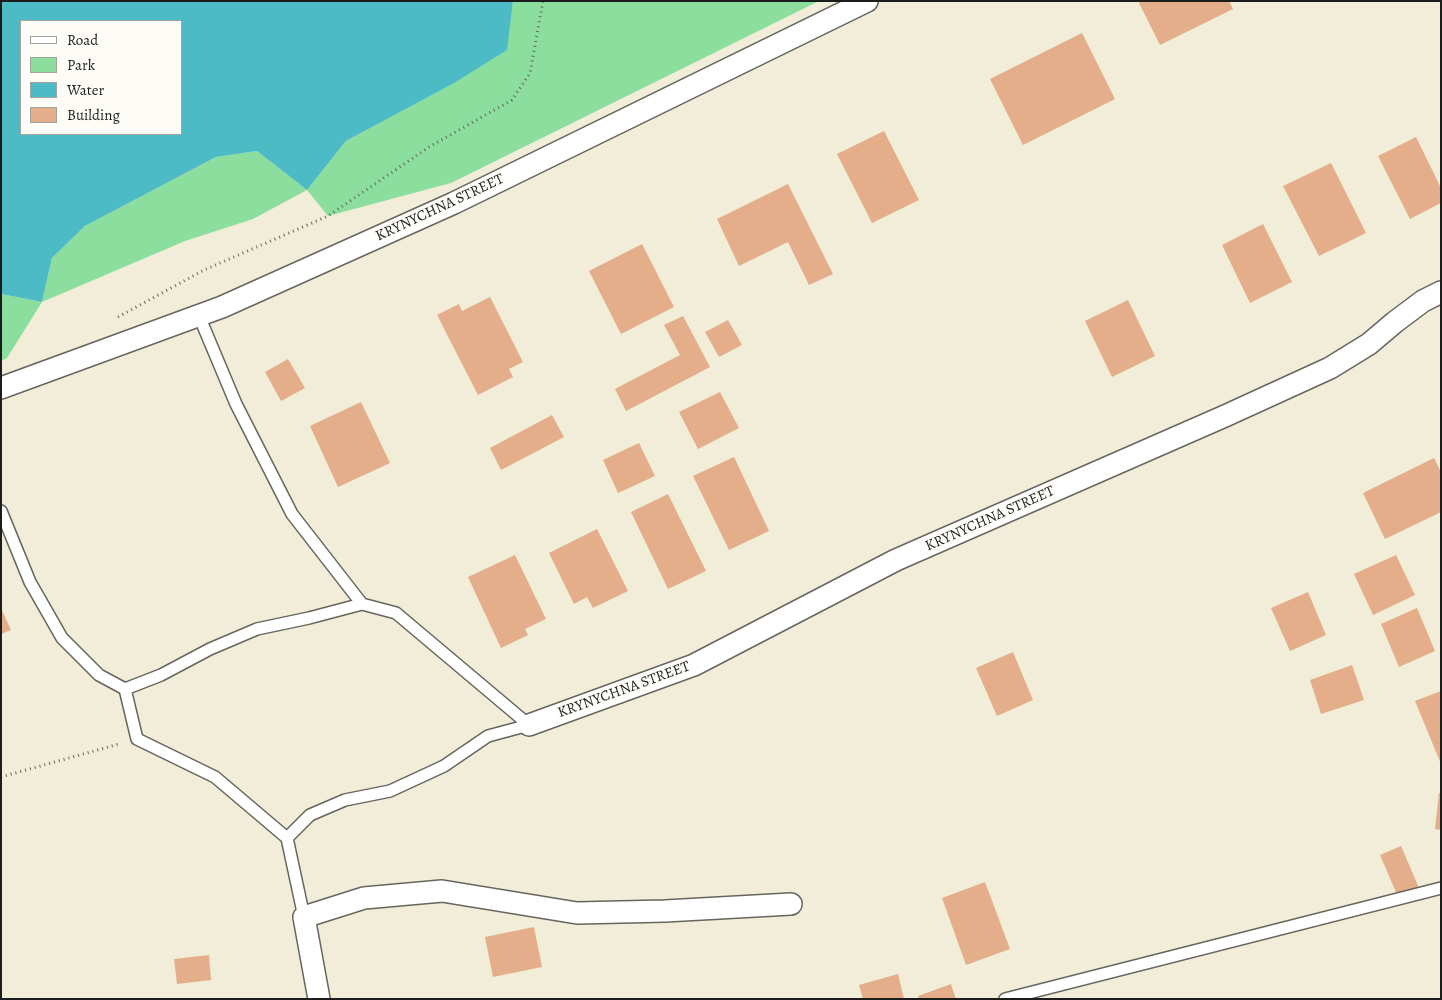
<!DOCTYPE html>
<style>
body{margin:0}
#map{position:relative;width:1442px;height:1000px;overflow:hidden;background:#f1edd8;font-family:Alegreya,serif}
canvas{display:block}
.frame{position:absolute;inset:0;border:2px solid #1c1c1c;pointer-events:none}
.legend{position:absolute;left:20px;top:20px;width:162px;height:115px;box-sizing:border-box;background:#fdfcf7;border:1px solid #a3a29f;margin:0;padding:6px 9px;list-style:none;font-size:15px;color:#1c1c1c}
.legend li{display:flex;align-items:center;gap:10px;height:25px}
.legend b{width:25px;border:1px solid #a3a29f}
</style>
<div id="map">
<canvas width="1442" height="1000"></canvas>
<div class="frame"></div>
<ul class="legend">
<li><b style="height:6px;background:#fff"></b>Road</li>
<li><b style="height:14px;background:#8cde9e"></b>Park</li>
<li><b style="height:14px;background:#4dbbc5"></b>Water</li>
<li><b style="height:14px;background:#e3ae89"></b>Building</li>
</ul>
</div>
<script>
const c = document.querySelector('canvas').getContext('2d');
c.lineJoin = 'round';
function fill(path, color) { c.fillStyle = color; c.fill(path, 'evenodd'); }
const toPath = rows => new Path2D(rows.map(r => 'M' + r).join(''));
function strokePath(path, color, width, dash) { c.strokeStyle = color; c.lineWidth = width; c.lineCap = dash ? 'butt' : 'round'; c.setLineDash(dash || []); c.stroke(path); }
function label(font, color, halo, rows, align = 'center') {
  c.font = font + ' Alegreya,serif'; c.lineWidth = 4; c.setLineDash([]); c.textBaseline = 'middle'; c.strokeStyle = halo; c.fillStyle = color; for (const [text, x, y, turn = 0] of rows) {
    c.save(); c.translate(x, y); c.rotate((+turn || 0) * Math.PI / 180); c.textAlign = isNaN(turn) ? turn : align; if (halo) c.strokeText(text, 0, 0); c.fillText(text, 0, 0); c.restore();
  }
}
fill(toPath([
 [513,1,819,1,451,183,328,216,307,190,253,219,185,241,42,302,7,358,1,361,1,294,42,302,52,258,85,226,216,157,257,151,307,190,346,141,453,83,506,50]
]), '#8cde9e');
fill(toPath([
 [1,1,513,1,507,50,454,83,346,141,307,190,257,151,216,157,85,226,52,258,42,302,1,294],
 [21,21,181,21,181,134,21,134]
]), '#4dbbc5');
fill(toPath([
 [1141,1,1229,1,1233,9,1160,45,1139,3],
 [1082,33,1115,99,1023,145,990,79],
 [884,131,919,200,872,223,837,154],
 [1416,137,1441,188,1441,203,1410,219,1378,156],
 [1331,163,1366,233,1319,256,1283,186],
 [788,184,833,274,809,285,788,242,739,266,717,219],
 [1263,224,1292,282,1250,303,1222,245],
 [642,244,674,307,621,334,589,271],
 [490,297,523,362,509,369,513,377,478,395,437,315,459,304,462,311],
 [1128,300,1155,356,1112,377,1085,321],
 [683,316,710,367,626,411,615,389,680,355,664,325],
 [728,320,742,345,719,357,705,332],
 [288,359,305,388,281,401,265,372],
 [720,392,739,428,698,449,679,412],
 [361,402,390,463,338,487,310,426],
 [552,415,564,437,501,470,490,448],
 [639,443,655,476,618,493,603,460],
 [734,457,769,531,729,550,693,476],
 [1434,458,1441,472,1441,512,1385,539,1363,493],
 [668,494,706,571,668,589,631,512],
 [597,529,628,591,593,608,587,597,574,604,549,553],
 [515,555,546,619,525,629,528,635,501,648,468,577],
 [1396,555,1415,595,1373,615,1354,574],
 [1308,592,1326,635,1290,651,1271,608],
 [1,608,11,630,1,634],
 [1417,608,1435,651,1399,667,1381,624],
 [1013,652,1033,700,997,716,976,668],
 [1352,665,1364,700,1321,714,1310,680],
 [1441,691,1441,764,1415,701],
 [1439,793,1441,793,1441,830,1435,829],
 [1401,846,1419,888,1398,897,1380,855],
 [985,882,1010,949,966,965,942,898],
 [534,927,542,967,493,977,485,937],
 [209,955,211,980,177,984,174,959],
 [898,974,904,999,863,999,859,985],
 [951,984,956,999,919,999,918,996]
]), '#e3ae89');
const service = toPath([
 [199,316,236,404,292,514,362,604,396,613,529,725],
 [1,511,30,582,62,638,99,675,125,689,161,675,210,649,257,629,309,618,362,604],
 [125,689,137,739,215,777,287,838,304,917],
 [287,838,310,815,345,800,390,791,444,766,488,736,529,725],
 [1005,999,1441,888]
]);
const minor = toPath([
 [1,388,222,307,454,203,867,1],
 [529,725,694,665,896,560,1225,416,1330,368,1369,344,1395,322,1423,301,1441,292],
 [319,999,304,917,364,898,442,891,577,913,665,911,791,904]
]);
strokePath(service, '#67655e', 14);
strokePath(minor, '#67655e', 24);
strokePath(toPath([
 [118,317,204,270,328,216,429,147,512,100,530,73,543,1],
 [1,777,119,744]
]), '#67655e', 3, [1, 4]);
strokePath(service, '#fff', 11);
strokePath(minor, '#fff', 21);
label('15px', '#1c1c1c', '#fdfcf7', [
 ["KRYNYCHNA STREET",440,208,-25],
 ["KRYNYCHNA STREET",990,519,-24],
 ["KRYNYCHNA STREET",624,690,-20]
]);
</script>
